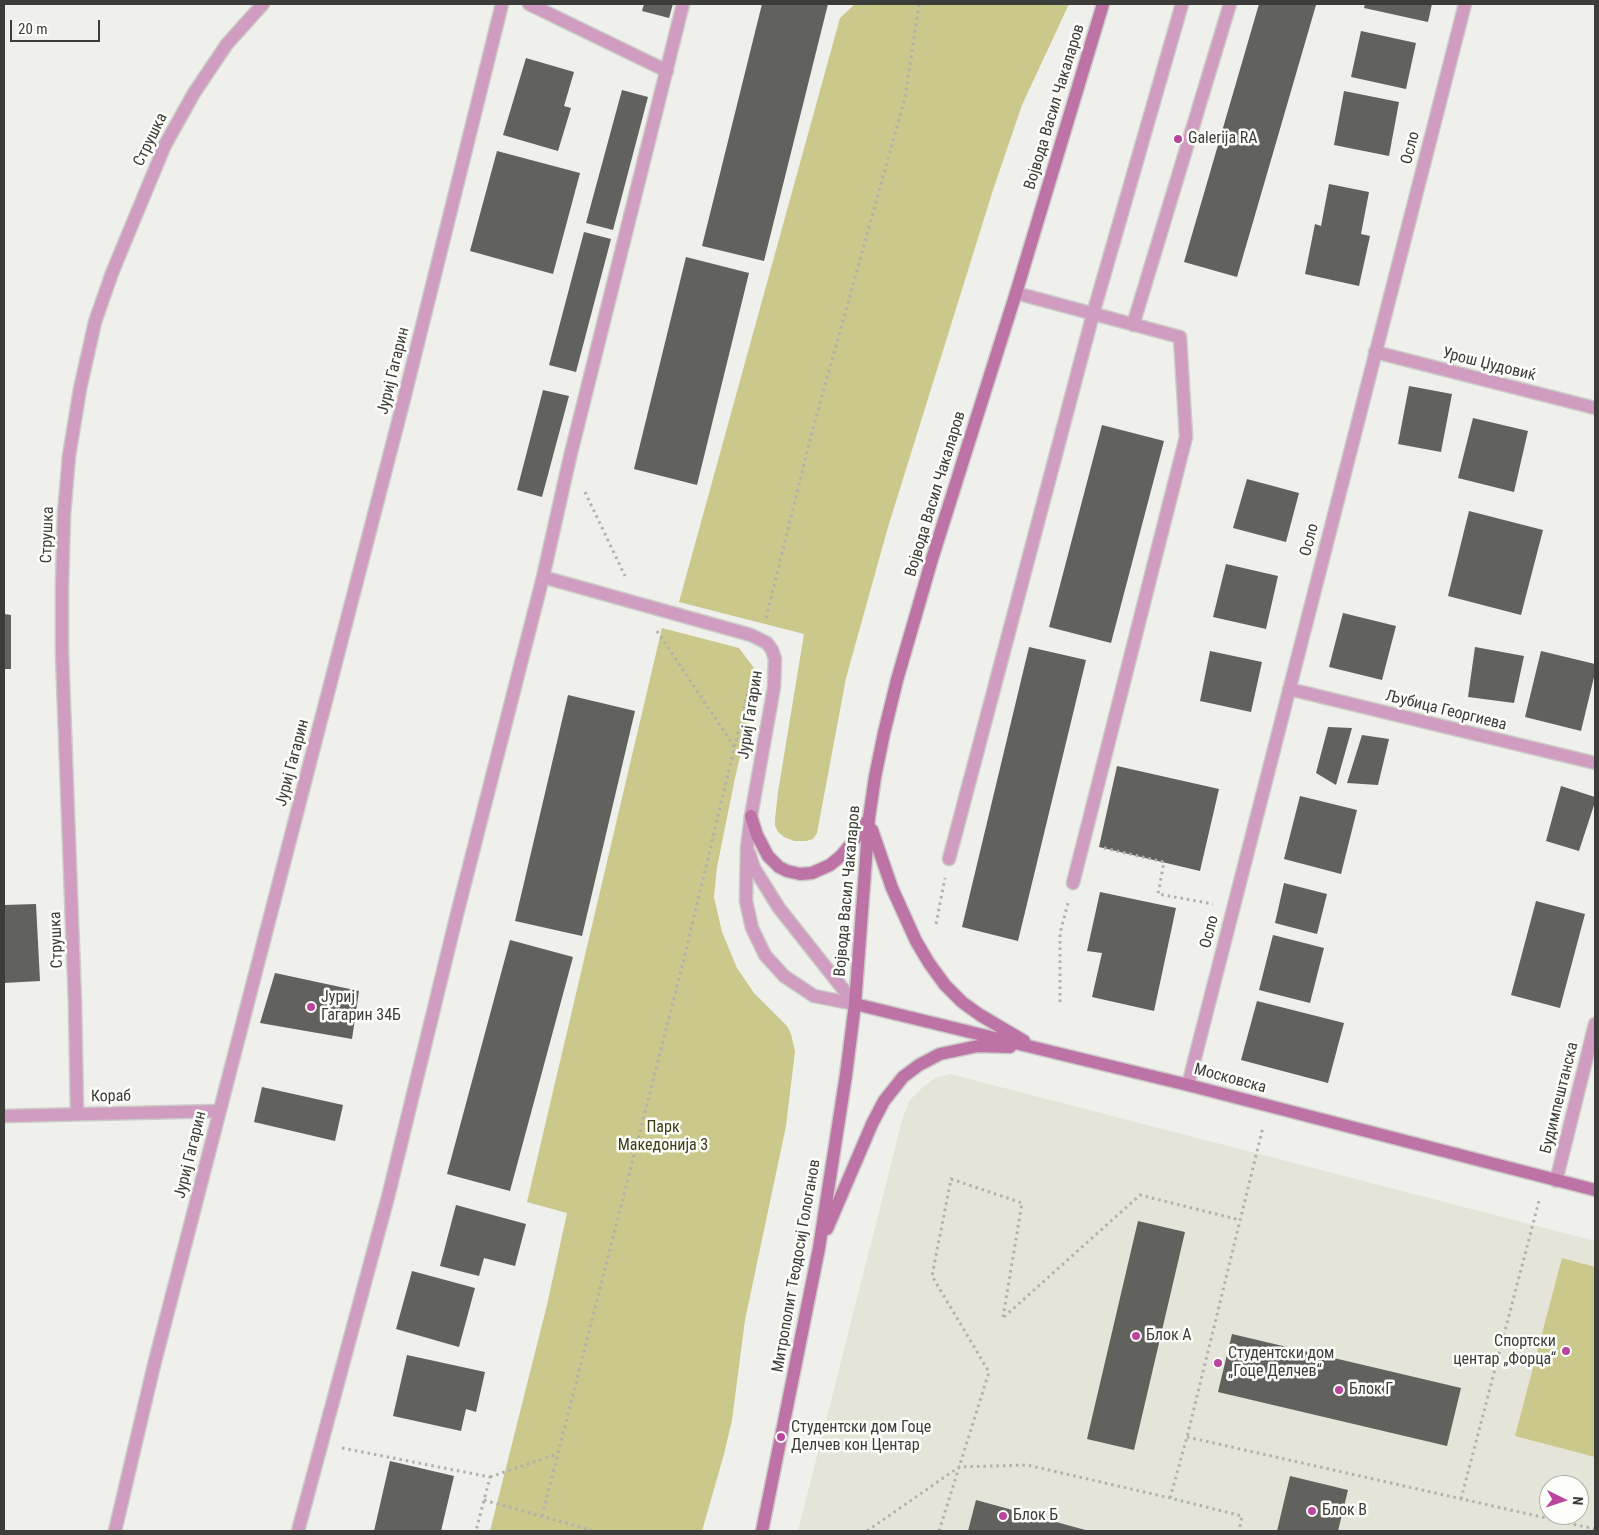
<!DOCTYPE html>
<meta charset="utf-8">
<style>
body{margin:0}
#map{position:relative;width:1599px;height:1535px;overflow:hidden;background:#efefeb;font-family:"Roboto Condensed",sans-serif}
canvas{display:block}
.frame{position:absolute;inset:0;border:5px solid #3c3c3a;pointer-events:none}
.north{position:absolute;left:1539px;top:1475px;width:50px;height:50px;box-sizing:border-box;background:#fdfdf9;border:1px solid #b0b0ad;border-radius:50%;rotate:94deg;font-size:14px;font-weight:700;line-height:20px;text-align:center;color:#3c3c3a}
.north::after{content:'';display:block;margin:auto;width:18px;height:22px;background:#bb459c;clip-path:polygon(50% 0,100% 100%,50% 72%,0 100%)}
.scale{position:absolute;left:10px;top:20px;width:90px;height:22px;box-sizing:border-box;border:2px solid #3c3c3a;border-top:0;padding-left:6px;font-size:15px;line-height:18px;white-space:nowrap;color:#3c3c3a;-webkit-text-stroke:4px #fdfdf9;paint-order:stroke}
</style>
<div id="map">
<canvas width="1599" height="1535"></canvas>
<div class="frame"></div>
<div class="north">N</div>
<div class="scale">20 m</div>
</div>
<script>
const c = document.querySelector('canvas').getContext('2d');
c.lineJoin = 'round';
function fill(path, color) { c.fillStyle = color; c.fill(path, 'evenodd'); }
const toPath = rows => new Path2D(rows.map(r => 'M' + r).join(''));
function strokePath(path, color, width, dash) { c.strokeStyle = color; c.lineWidth = width; c.lineCap = dash ? 'butt' : 'round'; c.setLineDash(dash || []); c.stroke(path); }
function label(font, color, halo, rows, align = 'center') {
  c.font = font + ' "Roboto Condensed",sans-serif'; c.lineWidth = 5; c.setLineDash([]); c.textBaseline = 'middle'; c.strokeStyle = halo; c.fillStyle = color; for (const [text, x, y, turn = 0] of rows) {
    c.save(); c.translate(x, y); c.rotate((+turn || 0) * Math.PI / 180); c.textAlign = isNaN(turn) ? turn : align; if (halo) c.strokeText(text, 0, 0); c.fillText(text, 0, 0); c.restore();
  }
}
fill(toPath([
 [950,1074,1595,1241,1595,1531,798,1531,903,1117,910,1100,922,1088,935,1078],
 [1549,1485,1579,1485,1579,1515,1549,1515]
]), '#e4e4d9');
fill(toPath([
 [855,4,1069,4,1022,105,993,190,888,527,846,678,817,833,813,839,806,841,794,841,784,837,778,832,775,826,775,819,778,792,804,634,679,602,840,18],
 [662,628,739,648,754,668,756,687,735,778,717,867,714,897,722,932,737,968,754,993,787,1026,791,1034,795,1051,786,1126,745,1320,732,1420,724,1454,702,1531,490,1531,547,1305,567,1213,527,1202],
 [1562,1258,1595,1267,1595,1457,1515,1436]
]), '#cac88a');
fill(toPath([
 [644,4,673,4,669,18,642,11],
 [762,4,828,4,764,261,702,246],
 [1259,4,1316,5,1237,277,1184,262],
 [1365,4,1432,4,1428,22,1364,8],
 [1361,31,1416,43,1406,89,1351,77],
 [526,58,574,72,564,106,571,108,558,151,503,135],
 [622,90,648,97,613,230,586,223],
 [1344,91,1399,102,1389,156,1334,145],
 [497,151,580,173,553,274,470,251],
 [1329,184,1369,192,1361,234,1370,236,1359,286,1305,274,1315,224,1321,226],
 [584,232,611,239,576,372,549,365],
 [686,257,749,273,697,485,634,469],
 [1409,386,1452,394,1441,452,1398,444],
 [543,390,569,396,542,497,517,490],
 [1473,418,1528,431,1514,492,1458,478],
 [1102,425,1164,441,1111,643,1049,627],
 [1247,479,1299,493,1286,542,1233,528],
 [1469,511,1543,530,1521,615,1448,596],
 [1226,564,1278,576,1266,629,1213,617],
 [1343,613,1396,626,1382,680,1329,667],
 [4,614,11,615,11,669,4,669],
 [1029,647,1086,660,1018,941,962,927],
 [1475,647,1524,656,1514,703,1468,697],
 [1210,651,1262,662,1251,712,1200,701],
 [1541,651,1595,664,1595,673,1581,731,1525,717],
 [568,695,635,711,582,936,515,921],
 [1328,727,1352,728,1336,785,1316,773],
 [1362,735,1389,739,1378,785,1347,783],
 [1117,766,1219,789,1200,871,1099,847],
 [1561,786,1595,797,1595,802,1579,851,1546,841],
 [1300,796,1357,810,1341,874,1284,859],
 [1284,883,1327,894,1317,934,1275,923],
 [1100,892,1176,908,1154,1011,1092,997,1102,953,1087,951],
 [1536,901,1585,914,1560,1008,1511,995],
 [36,904,40,981,4,983,4,905],
 [1273,935,1324,948,1310,1003,1259,990],
 [510,940,573,957,510,1191,447,1174],
 [275,973,359,991,352,1039,260,1023],
 [1257,1001,1344,1023,1328,1083,1241,1060],
 [262,1087,343,1105,335,1141,254,1122],
 [456,1205,526,1224,515,1266,484,1258,479,1276,440,1266],
 [1138,1221,1185,1232,1134,1450,1087,1439],
 [412,1271,475,1288,459,1347,396,1329],
 [1232,1334,1461,1388,1447,1446,1218,1392],
 [407,1355,485,1372,476,1412,466,1409,461,1431,393,1416],
 [390,1461,454,1476,441,1531,374,1531],
 [1290,1476,1348,1490,1338,1531,1277,1531],
 [976,1500,1089,1531,968,1531]
]), '#61615d');
const lane = toPath([
 [1016,293,1180,337,1186,437,1073,883],
 [1133,325,1230,4],
 [949,859,1093,314,1182,4]
]);
const street = toPath([
 [529,4,667,71],
 [1375,352,1595,408],
 [543,577,751,635,767,643,772,650,775,659,774,687,751,816,747,848,746,901,752,928,765,955,784,976,814,996,855,1004],
 [1289,689,1595,763],
 [749,853,754,868,779,908,855,1004],
 [1188,1085,1465,4],
 [77,1114,75,1003,62,653,62,586,64,514,69,456,80,389,95,322,112,273,165,145,194,93,227,44,263,4],
 [4,1116,219,1111],
 [1556,1181,1595,1024],
 [115,1531,154,1365,404,399,502,4],
 [298,1531,388,1197,457,914,543,577,570,457,683,4]
]);
const secondary = toPath([
 [751,816,757,835,768,856,779,867,787,871,800,874,812,873,830,865,841,856,855,839,868,820],
 [872,830,892,888,916,941,929,963,945,985,962,1002,980,1015,1024,1041],
 [855,1004,1188,1085,1595,1190],
 [827,1229,872,1124,884,1101,903,1077,919,1065,940,1054,978,1046,1010,1047],
 [762,1531,819,1248,846,1075,855,1004,869,818,875,777,884,733,897,680,932,559,1016,293,1103,4]
]);
strokePath(lane, '#cbcbc8', 15);
strokePath(street, '#cbcbc8', 15);
strokePath(secondary, '#cbcbc8', 15);
strokePath(toPath([
 [585,492,625,576],
 [766,618,812,432,905,98,919,4],
 [657,631,740,755],
 [1104,848,1164,862,1158,894,1213,904],
 [936,924,945,878],
 [1060,1002,1060,933,1068,903],
 [1004,1317,1140,1195,1240,1220],
 [1187,1437,1595,1529],
 [342,1448,490,1477,476,1531],
 [490,1477,557,1454],
 [1170,1498,1187,1437,1263,1127],
 [1461,1499,1540,1197],
 [484,1500,594,1531],
 [542,1516,682,967,750,682],
 [867,1531,959,1467,1027,1465,1170,1498,1242,1516,1239,1531],
 [939,1531,989,1372,932,1276,951,1179,1022,1203,1003,1317]
]), '#b1b1ae', 3, [2.5, 4]);
strokePath(lane, '#d09cbf', 12);
strokePath(street, '#d09cbf', 12);
strokePath(secondary, '#be73a7', 12);
for (const [x, y, r, color] of [
 [1178,139,5,"#bb459c"],
 [311,1007,5,"#bb459c"],
 [1136,1336,5,"#bb459c"],
 [1566,1351,5,"#bb459c"],
 [1218,1363,5,"#bb459c"],
 [1339,1390,5,"#bb459c"],
 [781,1437,5,"#bb459c"],
 [1312,1511,5,"#bb459c"],
 [1003,1516,5,"#bb459c"]
]) { const dot = new Path2D(); dot.arc(x, y, r, 0, 2 * Math.PI); c.fillStyle = color; c.fill(dot); strokePath(dot, '#fdfdf9', 2); }
label('16px', '#3c3c3a', '#fdfdf9', [
 ["Војвода Васил Чакаларов",1055,107,-73],
 ["Струшка",151,140,-64],
 ["Осло",1411,148,-76],
 ["Урош Џудовиќ",1489,365,14],
 ["Јуриј Гагарин",394,371,-76],
 ["Војвода Васил Чакаларов",936,494,-73],
 ["Струшка",48,535,-88],
 ["Осло",1310,540,-76],
 ["Љубица Георгиева",1446,711,14],
 ["Јуриј Гагарин",751,715,-81],
 ["Јуриј Гагарин",293,763,-75],
 ["Војвода Васил Чакаларов",848,891,-85],
 ["Осло",1210,932,-76],
 ["Струшка",57,940,-92],
 ["Московска",1230,1079,15],
 ["Кораб",111,1097,-1],
 ["Будимпештанска",1560,1098,-76],
 ["Јуриј Гагарин",191,1155,-76],
 ["Митрополит Теодосиј Гологанов",797,1266,-80]
]);
label('16px', '#3c3c3a', '#fdfdf9', [
 ["Galerija RA",1188,139],
 ["Јуриј",321,998],
 ["Гагарин 34Б",321,1016],
 ["Блок А",1146,1336],
 ["Спортски",1556,1342,"right"],
 ["центар „Форца“",1556,1360,"right"],
 ["Студентски дом",1228,1354],
 ["„Гоце Делчев“",1228,1372],
 ["Блок Г",1349,1390],
 ["Студентски дом Гоце",791,1428],
 ["Делчев кон Центар",791,1446],
 ["Блок В",1322,1511],
 ["Блок Б",1013,1516]
], 'left');
label('16px', '#3d3b16', '#fdfdf9', [
 ["Парк",663,1128],
 ["Македонија 3",663,1146]
]);
</script>
